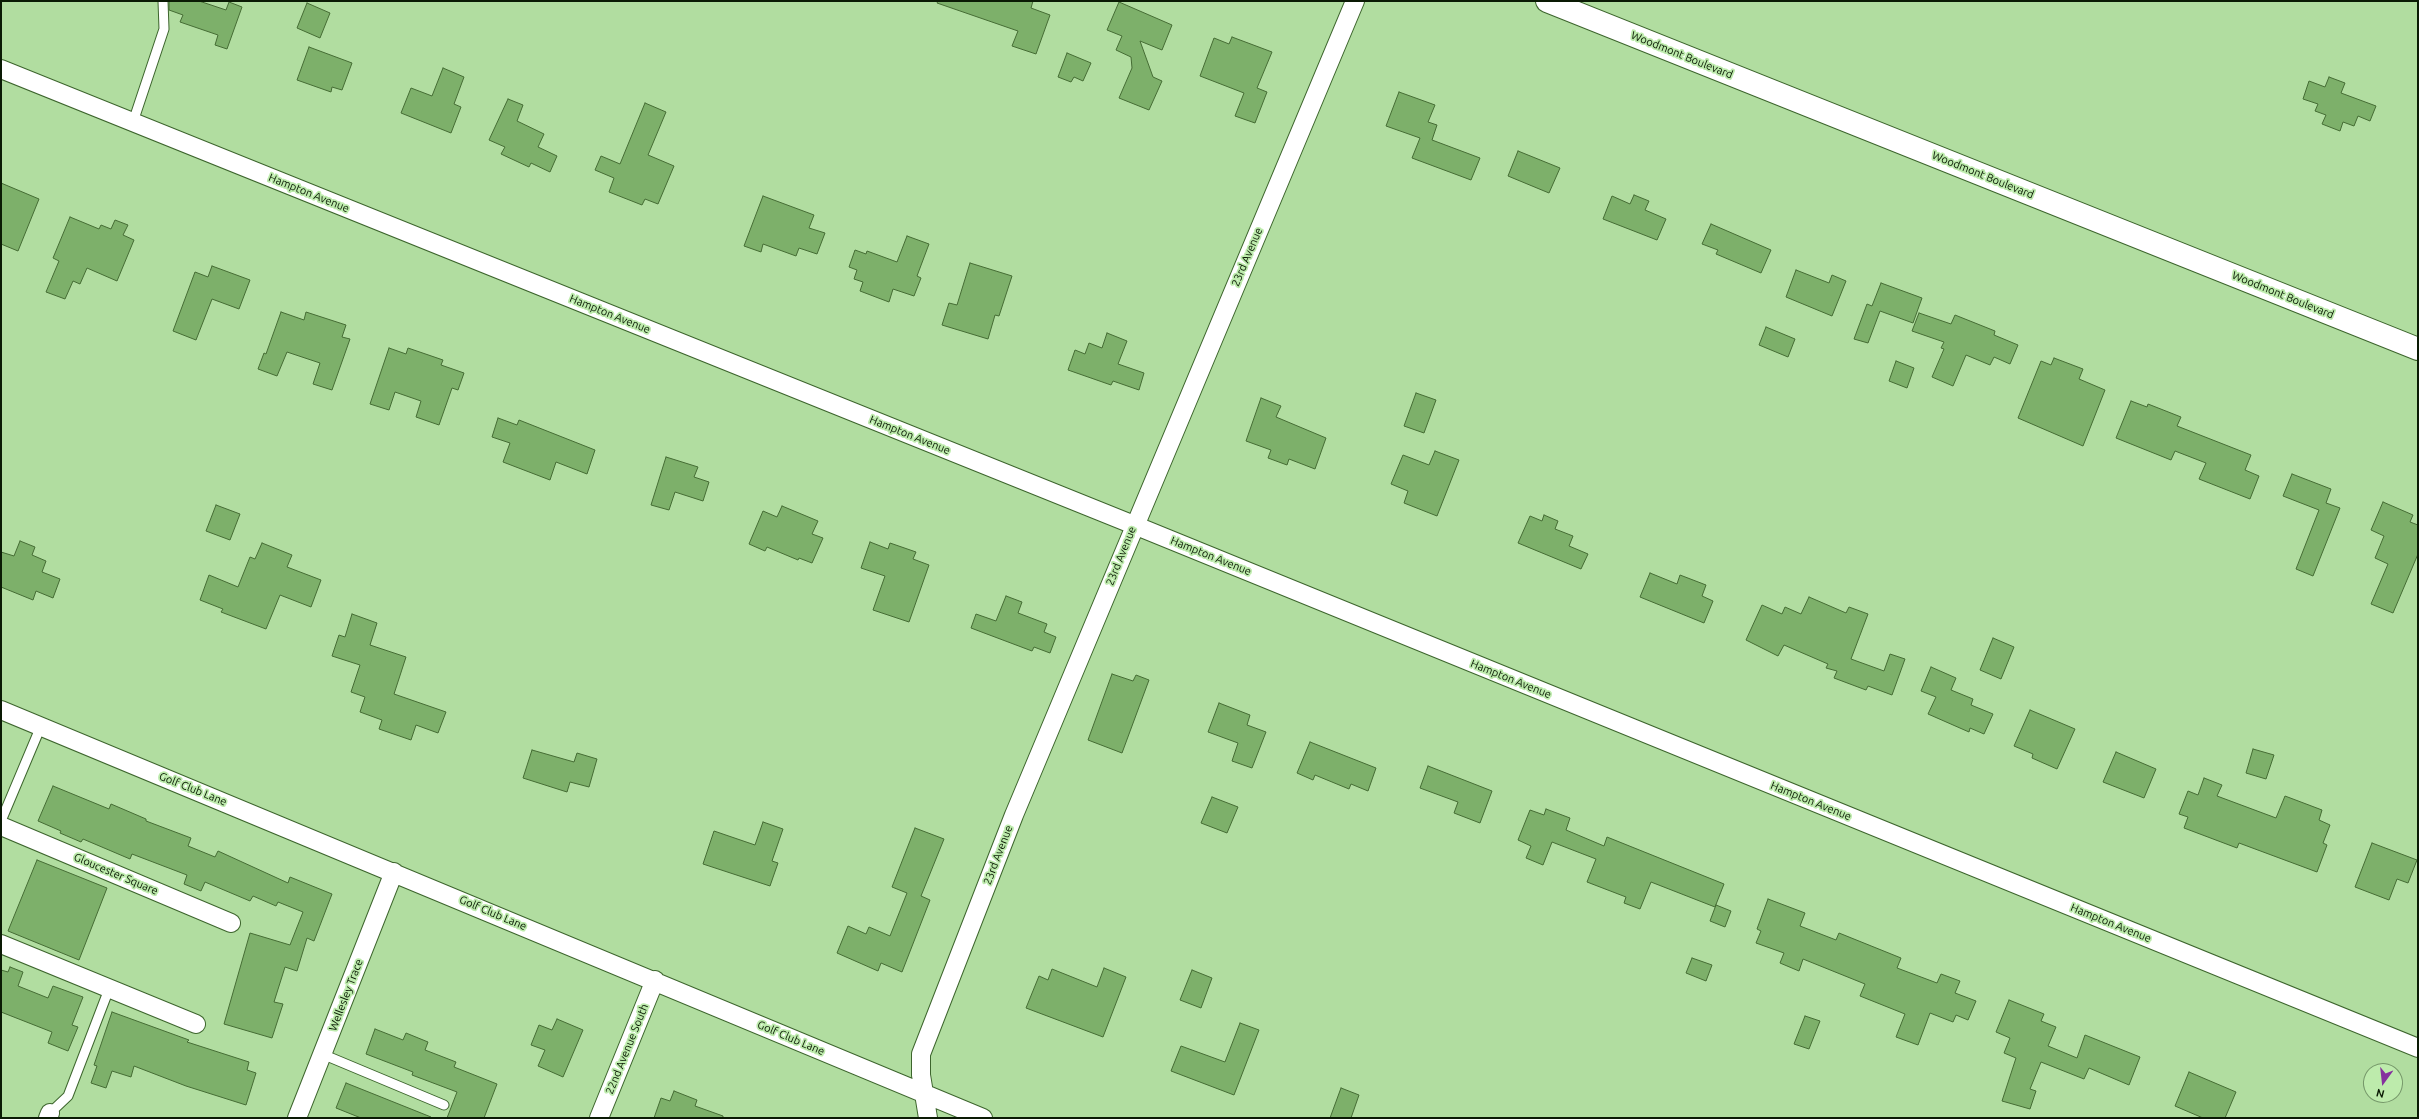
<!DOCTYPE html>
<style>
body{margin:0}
#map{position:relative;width:2419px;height:1119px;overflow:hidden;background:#b1dda0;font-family:Ubuntu,sans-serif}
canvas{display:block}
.frame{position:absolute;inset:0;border:2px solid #0a1a04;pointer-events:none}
.north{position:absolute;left:2363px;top:1063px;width:40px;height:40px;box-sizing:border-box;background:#bdebac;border:1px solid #759769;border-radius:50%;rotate:195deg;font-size:11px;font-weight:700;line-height:16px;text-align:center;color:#0a1a04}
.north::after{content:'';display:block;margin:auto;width:14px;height:18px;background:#85309e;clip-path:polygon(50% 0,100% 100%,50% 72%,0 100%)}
</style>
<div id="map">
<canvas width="2419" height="1119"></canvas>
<div class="frame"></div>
<div class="north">N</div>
</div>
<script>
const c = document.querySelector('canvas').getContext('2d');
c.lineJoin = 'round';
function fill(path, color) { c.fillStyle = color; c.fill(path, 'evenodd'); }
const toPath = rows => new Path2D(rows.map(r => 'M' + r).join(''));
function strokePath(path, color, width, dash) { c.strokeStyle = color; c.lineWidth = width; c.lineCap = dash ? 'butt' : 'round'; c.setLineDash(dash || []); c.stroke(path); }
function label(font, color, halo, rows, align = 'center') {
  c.font = font + ' Ubuntu,sans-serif'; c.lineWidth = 3.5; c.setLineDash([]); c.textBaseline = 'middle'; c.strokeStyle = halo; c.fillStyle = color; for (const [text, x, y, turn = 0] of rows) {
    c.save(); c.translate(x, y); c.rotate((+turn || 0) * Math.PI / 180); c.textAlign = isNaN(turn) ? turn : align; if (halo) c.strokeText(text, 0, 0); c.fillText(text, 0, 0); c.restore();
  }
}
const building = toPath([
 [169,1,199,1,226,10,229,2,242,7,227,49,215,45,218,35,180,22,183,15,169,10,169,1],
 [938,1,1033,1,1031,8,1050,15,1036,54,1012,46,1018,31,937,3,938,1],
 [1119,2,1172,25,1162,50,1140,41,1153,77,1162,81,1149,110,1119,98,1132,68,1131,57,1116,50,1122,36,1107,30,1119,2],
 [307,3,330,13,320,38,297,28,307,3],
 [1232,37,1272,52,1257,88,1267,92,1255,123,1235,116,1244,93,1200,76,1214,38,1229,44,1232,37],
 [309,47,352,63,342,90,332,87,331,92,297,80,309,47],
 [1067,53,1091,63,1083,81,1074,77,1071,82,1058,77,1067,53],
 [443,68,464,77,454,104,461,107,451,133,401,113,411,88,432,96,443,68],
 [2329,77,2345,83,2341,93,2376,106,2370,121,2358,116,2354,126,2343,122,2340,131,2322,124,2326,115,2315,111,2318,104,2303,99,2309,81,2325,87,2329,77],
 [1399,92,1435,105,1428,122,1437,125,1432,140,1480,158,1471,180,1412,158,1420,138,1386,126,1399,92],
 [508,99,523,105,517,121,544,134,538,147,557,156,550,172,531,163,529,167,501,154,505,147,489,140,508,99],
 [645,103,666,112,648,155,674,166,658,204,645,199,642,205,609,192,614,178,595,170,601,156,620,164,645,103],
 [1518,151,1560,168,1549,193,1508,176,1518,151],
 [1,183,39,199,18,251,1,244,1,183],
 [1634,195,1649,201,1645,210,1666,219,1657,240,1603,219,1612,196,1630,204,1634,195],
 [763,196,814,215,809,228,825,233,817,254,799,248,796,256,763,244,761,252,744,246,763,196],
 [70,217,99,229,101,225,111,229,115,220,128,225,123,235,134,240,117,281,87,268,80,284,73,281,65,299,46,292,59,261,53,258,70,217],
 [1711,224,1771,250,1761,273,1716,254,1718,250,1702,244,1711,224],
 [907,236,929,244,917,276,921,278,914,296,893,289,889,302,860,291,863,282,854,279,857,270,849,267,855,250,866,254,867,251,897,262,907,236],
 [970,263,1012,276,999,316,995,315,988,339,942,325,949,303,957,305,970,263],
 [212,266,250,280,239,309,212,299,196,340,173,331,195,272,208,277,212,266],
 [1796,270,1829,283,1832,275,1846,281,1832,316,1786,297,1796,270],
 [1881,283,1922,298,1913,323,1880,311,1868,343,1854,339,1867,304,1872,306,1881,283],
 [281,312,304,320,306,312,346,325,342,337,350,339,332,390,313,384,320,363,287,352,277,376,258,369,264,353,266,354,281,312],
 [1919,313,1951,324,1955,315,1995,331,1994,335,2018,345,2010,364,1994,357,1990,365,1966,355,1953,386,1932,377,1944,349,1941,348,1944,342,1912,331,1919,313],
 [1766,327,1795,339,1788,357,1759,345,1766,327],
 [1107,333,1127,341,1118,364,1144,373,1139,390,1113,381,1111,385,1068,370,1075,350,1085,354,1089,343,1102,348,1107,333],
 [389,348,406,354,408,348,443,360,441,365,464,373,458,390,452,388,439,425,416,417,421,401,395,392,389,410,370,404,389,348],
 [2054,358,2083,369,2079,379,2105,390,2083,446,2018,418,2041,361,2051,365,2054,358],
 [1896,361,1914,368,1907,388,1889,381,1896,361],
 [1416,393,1436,400,1424,433,1404,426,1416,393],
 [1261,398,1281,406,1276,417,1326,438,1315,469,1289,459,1287,465,1268,458,1271,450,1246,441,1261,398],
 [2131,401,2147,407,2148,404,2181,417,2177,426,2251,455,2245,470,2259,476,2250,499,2199,479,2206,463,2175,451,2171,460,2116,438,2131,401],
 [498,418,517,425,519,420,595,450,587,474,556,462,550,480,503,462,510,443,492,437,498,418],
 [1435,451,1459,460,1437,516,1404,503,1408,491,1391,484,1403,455,1429,465,1435,451],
 [666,457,698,467,694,477,709,482,703,501,675,492,669,510,651,505,666,457],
 [2292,474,2331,489,2326,503,2340,508,2313,576,2296,569,2319,510,2283,496,2292,474],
 [2383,502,2413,515,2410,522,2418,525,2418,554,2393,613,2371,604,2388,564,2375,558,2384,536,2371,530,2383,502],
 [216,505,240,514,230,540,206,531,216,505],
 [782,506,818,521,812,534,823,538,812,563,799,558,798,560,767,547,765,551,749,544,763,511,777,517,782,506],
 [1544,515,1558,521,1555,529,1573,536,1569,546,1588,554,1581,569,1518,543,1530,516,1542,521,1544,515],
 [20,541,35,547,32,555,46,561,42,572,60,579,53,598,36,591,33,600,1,587,1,552,14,556,20,541],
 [870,542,888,549,890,543,916,552,913,559,929,565,909,622,873,610,885,576,861,568,870,542],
 [262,543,292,555,287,567,321,580,311,607,280,595,266,629,221,612,223,609,200,600,209,575,238,587,250,557,255,559,262,543],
 [1650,573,1677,584,1680,575,1706,585,1702,596,1713,601,1704,623,1640,597,1650,573],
 [1006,596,1022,602,1018,613,1047,624,1044,632,1056,637,1050,653,1034,647,1032,651,971,628,976,614,996,621,1006,596],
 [1809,597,1846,613,1849,607,1868,614,1851,659,1884,671,1890,654,1905,659,1892,695,1868,686,1866,690,1834,678,1837,671,1826,668,1828,664,1784,645,1778,656,1746,640,1762,605,1782,614,1785,607,1801,614,1809,597],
 [352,614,377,623,370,645,406,657,394,694,446,712,438,733,416,725,411,740,379,729,382,720,360,712,365,697,351,692,360,665,332,656,339,635,345,637,352,614],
 [1993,638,2014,647,2001,679,1980,670,1993,638],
 [1931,667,1956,678,1951,690,1973,699,1971,705,1993,714,1984,734,1970,728,1969,732,1928,714,1936,697,1921,691,1931,667],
 [1112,674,1133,681,1136,675,1149,680,1122,753,1088,740,1112,674],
 [1219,703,1250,715,1247,725,1266,732,1252,768,1232,761,1238,743,1208,732,1219,703],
 [2030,710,2075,729,2057,769,2032,758,2033,754,2014,746,2030,710],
 [1310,742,1376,768,1368,791,1351,784,1349,789,1315,775,1313,780,1297,773,1310,742],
 [2253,749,2274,755,2266,779,2246,773,2253,749],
 [532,750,574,762,577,753,597,759,589,787,570,782,567,792,523,778,532,750],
 [2116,752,2156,769,2144,798,2103,782,2116,752],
 [1428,766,1492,791,1480,823,1454,813,1458,802,1420,788,1428,766],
 [2204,778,2222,785,2217,796,2276,818,2285,796,2322,810,2319,820,2330,825,2323,843,2327,845,2317,872,2239,843,2237,848,2184,828,2188,817,2179,814,2188,791,2198,795,2204,778],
 [53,786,109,809,111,804,146,819,146,821,191,838,188,846,215,857,218,851,288,883,290,877,332,894,314,941,307,938,297,971,285,967,274,1002,283,1004,272,1038,224,1024,250,933,290,945,303,912,278,902,276,906,253,896,250,901,205,882,201,891,184,884,187,875,132,854,130,859,83,839,81,842,60,833,61,831,38,821,53,786],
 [1212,797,1238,807,1227,833,1201,823,1212,797],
 [1546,809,1570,818,1566,830,1604,846,1607,837,1724,884,1715,907,1651,882,1640,909,1624,903,1626,897,1587,882,1596,859,1552,842,1543,865,1526,858,1531,846,1518,840,1530,810,1544,815,1546,809],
 [763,822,783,829,772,861,778,863,770,886,703,864,714,831,755,845,763,822],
 [915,828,944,839,921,896,930,900,902,972,881,963,878,971,837,953,848,926,866,934,869,927,890,936,907,893,892,887,915,828],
 [2372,843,2417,860,2408,883,2397,879,2389,900,2355,887,2372,843],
 [37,860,107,888,79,960,8,931,37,860],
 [1768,899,1805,913,1800,926,1836,940,1839,933,1901,958,1897,968,1937,983,1941,974,1960,981,1955,993,1976,1001,1968,1020,1956,1015,1953,1022,1930,1013,1918,1045,1896,1037,1905,1014,1860,996,1865,984,1803,959,1799,971,1780,963,1784,953,1756,943,1761,931,1757,929,1768,899],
 [1716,905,1731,911,1725,927,1710,921,1716,905],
 [1692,958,1712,965,1706,981,1686,973,1692,958],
 [10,967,23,972,18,986,48,998,53,986,83,997,72,1025,78,1027,68,1051,48,1043,52,1032,1,1012,1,970,8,972,10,967],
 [1104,968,1126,977,1103,1037,1026,1008,1039,976,1048,980,1052,969,1097,987,1104,968],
 [1192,970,1212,978,1201,1008,1180,1000,1192,970],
 [2009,1000,2044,1014,2041,1021,2056,1027,2048,1046,2077,1058,2085,1035,2140,1057,2129,1085,2089,1068,2084,1079,2041,1062,2030,1089,2036,1091,2030,1109,2002,1101,2016,1058,2004,1053,2010,1038,1996,1032,2009,1000],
 [112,1012,189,1040,187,1042,249,1062,247,1070,256,1073,246,1105,186,1086,134,1066,131,1077,112,1071,106,1088,91,1083,97,1066,94,1065,112,1012],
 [1805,1016,1820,1021,1809,1049,1794,1044,1805,1016],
 [557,1019,583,1030,563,1077,538,1066,545,1050,531,1045,539,1025,552,1030,557,1019],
 [1240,1023,1259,1030,1234,1095,1171,1071,1181,1046,1225,1062,1240,1023],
 [375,1029,403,1040,406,1033,428,1042,425,1050,456,1062,454,1067,497,1084,484,1118,447,1118,457,1092,412,1075,413,1072,366,1054,375,1029],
 [2189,1072,2236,1092,2225,1118,2203,1118,2175,1106,2189,1072],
 [346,1083,431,1117,430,1118,361,1118,336,1108,346,1083],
 [1341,1088,1359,1095,1351,1118,1330,1118,1341,1088],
 [674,1091,697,1100,695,1106,723,1116,723,1118,654,1118,661,1098,670,1101,674,1091]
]);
fill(building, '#7db06a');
strokePath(building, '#456c34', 1);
const lane = toPath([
 [133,122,164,29,163,1],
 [1,821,41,726],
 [322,1054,444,1105],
 [50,1113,68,1096,109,989]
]);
const street = toPath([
 [1,69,1134,525,2418,1048],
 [1,710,983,1118],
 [1,826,231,923],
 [1,944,196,1024],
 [48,1118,50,1113],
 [297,1118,394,872],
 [599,1118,655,980],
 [928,1118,921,1075,921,1054,1014,815,1355,1]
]);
const primary = toPath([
 [1547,1,2418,349]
]);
strokePath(lane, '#3d652d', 11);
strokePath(street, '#3d652d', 20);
strokePath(primary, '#3d652d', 24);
strokePath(lane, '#fff', 9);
strokePath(street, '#fff', 18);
strokePath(primary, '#fff', 22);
label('11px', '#0a1a04', '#bdebac', [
 ["Woodmont Boulevard",1682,55,22],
 ["Woodmont Boulevard",1983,175,22],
 ["Hampton Avenue",309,193,22],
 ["23rd Avenue",1247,257,-67],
 ["Woodmont Boulevard",2283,295,22],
 ["Hampton Avenue",610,314,22],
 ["Hampton Avenue",910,435,22],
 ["23rd Avenue",1121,556,-68],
 ["Hampton Avenue",1211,556,22],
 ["Hampton Avenue",1511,679,22],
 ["Golf Club Lane",193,789,22],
 ["Hampton Avenue",1811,801,22],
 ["23rd Avenue",998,855,-69],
 ["Gloucester Square",116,874,23],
 ["Golf Club Lane",493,913,23],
 ["Hampton Avenue",2111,923,22],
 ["Wellesley Trace",346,995,-69],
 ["Golf Club Lane",791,1038,23],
 ["22nd Avenue South",627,1049,-68]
]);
</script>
